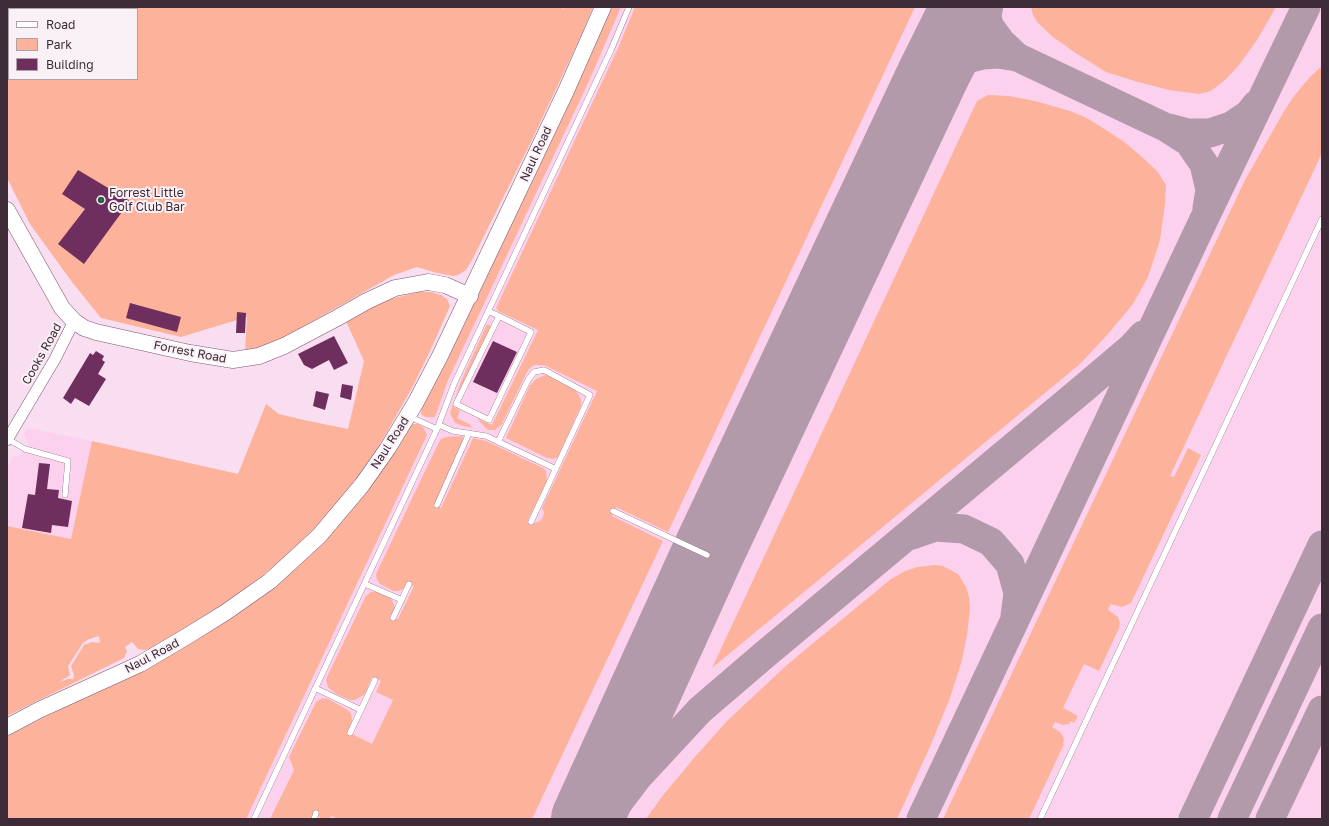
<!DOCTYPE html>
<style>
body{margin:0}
#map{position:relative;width:1329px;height:826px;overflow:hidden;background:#f9ddf0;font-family:"Golos Text",sans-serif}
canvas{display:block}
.frame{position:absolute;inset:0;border:8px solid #3d2b37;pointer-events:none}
.legend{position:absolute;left:8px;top:8px;width:130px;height:72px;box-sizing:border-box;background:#faf1f7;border:1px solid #aea2aa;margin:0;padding:5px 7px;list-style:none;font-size:12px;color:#3d2b37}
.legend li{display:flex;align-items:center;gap:8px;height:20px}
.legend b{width:20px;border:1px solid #aea2aa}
</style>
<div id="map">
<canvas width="1329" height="826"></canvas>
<div class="frame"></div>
<ul class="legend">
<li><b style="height:5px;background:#fff"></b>Road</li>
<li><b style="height:11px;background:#fdb39b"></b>Park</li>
<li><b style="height:11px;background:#6f2f5e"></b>Building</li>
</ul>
</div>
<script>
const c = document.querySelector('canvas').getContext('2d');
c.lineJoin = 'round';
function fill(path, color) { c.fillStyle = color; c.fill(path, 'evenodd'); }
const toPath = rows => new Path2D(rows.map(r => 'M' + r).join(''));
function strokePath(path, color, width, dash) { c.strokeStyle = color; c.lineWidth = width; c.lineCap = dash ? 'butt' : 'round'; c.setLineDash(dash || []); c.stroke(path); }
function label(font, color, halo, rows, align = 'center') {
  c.font = font + ' "Golos Text",sans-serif'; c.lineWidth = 4; c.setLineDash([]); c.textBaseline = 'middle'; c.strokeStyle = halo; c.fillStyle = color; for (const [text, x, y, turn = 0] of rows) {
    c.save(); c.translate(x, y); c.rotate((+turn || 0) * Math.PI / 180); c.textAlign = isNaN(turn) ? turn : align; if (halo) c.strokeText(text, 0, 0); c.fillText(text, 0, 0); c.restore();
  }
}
fill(toPath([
 [617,7,1322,7,1322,819,233,819,391,484,445,377],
 [27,428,92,441,71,539,7,526,7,469,13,457,21,455,28,445,24,434]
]), '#fcd1ee');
fill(toPath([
 [7,7,561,7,563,9,565,7,593,7,582,34,531,142,472,260,466,270,458,275,453,276,437,273,417,267,394,275,285,337,258,351,245,353,247,317,181,337,101,318,72,282,30,224,7,178],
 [9,9,137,9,137,79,9,79],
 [607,7,621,7,589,81,448,380,435,417,425,417,421,414,423,400],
 [635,7,915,7,668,532,616,507,612,516,663,541,532,819,335,819,336,818,331,816,330,819,323,819,313,814,310,819,270,819,294,770,289,757,316,702,323,698,328,699,348,710,351,714,352,721,348,732,372,744,393,700,376,692,381,681,372,677,365,694,355,700,350,700,336,694,328,687,326,679,366,596,371,592,377,592,390,597,393,602,395,608,391,617,398,619,414,586,408,583,403,589,398,591,394,591,380,584,377,580,376,574,438,444,441,439,446,437,462,436,464,443,436,506,441,508,473,438,486,441,543,468,546,471,547,481,528,520,535,523,540,521,543,517,544,512,542,508,597,391,546,366,541,365,534,365,529,369,526,374,502,424,495,430,488,430,478,420,478,419,492,425,538,330,498,311,496,308,619,46],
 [1031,7,1276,7,1257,40,1239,65,1225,80,1211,91,1199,94,1169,90,1138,82,1106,72,1077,54,1053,37,1038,23,1033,15],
 [1322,66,1322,153,1170,476,1174,477,1188,448,1201,455,1131,603,1122,607,1111,604,1108,610,1118,617,1120,623,1119,625,1120,626,1099,671,1084,664,1063,708,1078,716,1074,723,1071,721,1069,724,1063,725,1055,722,1052,727,1060,732,1063,736,1064,740,1063,743,1064,744,1029,819,943,819,1245,180,1283,113,1294,96,1310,77],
 [988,95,1009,96,1035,101,1070,111,1087,118,1123,141,1142,157,1157,171,1166,185,1165,204,1160,240,1148,277,1133,304,1108,334,1080,364,712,668,977,101],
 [418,292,431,292,441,295,447,299,450,306,431,349,413,386,371,460,332,510,292,551,263,575,213,612,149,649,144,650,138,649,132,642,125,647,127,651,124,658,7,716,7,526,71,539,92,441,238,474,266,404,279,414,304,420,348,429,364,361,345,319,391,299],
 [99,636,100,643,92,642,84,645,71,666,74,675,73,679,67,679,58,683,70,675,68,666,83,643,89,639],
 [487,324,491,326,453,407,460,410,457,418,469,424,473,428,460,425,455,423,450,413,462,379],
 [545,375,551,376,574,388,581,399,581,406,558,457,553,459,547,458,506,438,530,385,536,379],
 [412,424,418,424,423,427,427,435,246,819,7,819,7,736,102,688,262,594,407,429],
 [934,565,943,566,958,574,966,587,969,597,970,609,967,635,962,660,950,698,929,749,897,819,646,819,664,794,694,758,728,720,788,664,891,579,905,571,918,567]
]), '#fdb39b');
strokePath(toPath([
 [983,7,990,27,1001,42,1017,57,1167,128,1189,142,1204,164,1210,190,1207,208],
 [933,75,967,59,983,55,998,54,1017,57],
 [1169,128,1188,133,1210,133,1231,126,1249,114,1256,105],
 [912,535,935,527,964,529,991,542,1010,564,1018,593,1015,616],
 [606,819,637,778,700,710,763,656,1084,388,1131,348,1143,335],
 [921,819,1206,215,1306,7],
 [1193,819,1322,545],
 [1232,819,1322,628],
 [1270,819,1322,710]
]), '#b29aaa', 29);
strokePath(toPath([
 [587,819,707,555,933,75,967,7]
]), '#b29aaa', 72);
fill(toPath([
 [78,170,130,201,84,264,58,244,85,209,62,194],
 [130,303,181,317,177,332,126,318],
 [237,312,246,313,245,333,236,333],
 [334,336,348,363,334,370,329,360,312,369,304,365,298,354],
 [493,341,517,352,497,393,473,382],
 [96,351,104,356,102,360,105,362,98,374,106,379,89,406,75,398,71,404,63,398,90,353,93,355],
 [342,384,353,386,351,400,340,397],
 [316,391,329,394,325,410,313,406],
 [39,463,50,464,47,489,59,490,58,498,72,501,68,527,52,525,51,533,22,528,28,494,35,495]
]), '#6f2f5e');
const lane = toPath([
 [488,311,499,316,531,332,489,420,456,404,499,316],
 [408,416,437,429],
 [439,425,453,431,486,436,556,469],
 [8,439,25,449,68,461,65,495],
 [498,442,528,380,534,372,544,370,590,395,531,522],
 [437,505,469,433],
 [613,511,707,555],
 [365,584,402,600],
 [393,618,409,584],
 [315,688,361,710],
 [350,733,375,680],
 [254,819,437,429,454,384,611,50,629,7],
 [314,819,316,813],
 [1040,819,1322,219]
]);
const street = toPath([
 [7,440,55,359,74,321]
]);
const secondary = toPath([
 [7,210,62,308,74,321,84,328,96,332,190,353,233,360,259,356,284,346,337,318,367,301,395,288,428,282,445,285,470,296],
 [7,727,39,710,140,664,189,635,226,612,270,581,319,536,362,485,388,448,416,402,440,356,566,91,603,7]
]);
strokePath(lane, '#7c5470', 6);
strokePath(street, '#7c5470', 12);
strokePath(secondary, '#7c5470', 17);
strokePath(lane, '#fff', 5.5);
strokePath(street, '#fff', 11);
strokePath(secondary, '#fff', 16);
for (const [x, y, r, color] of [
 [101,200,4,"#2e6246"]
]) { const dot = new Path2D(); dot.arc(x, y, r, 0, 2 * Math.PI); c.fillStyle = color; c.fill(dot); strokePath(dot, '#faf1f7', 1.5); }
label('12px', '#3d2b37', '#faf1f7', [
 ["Naul Road",536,154,-65],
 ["Forrest Road",190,352,11],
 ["Cooks Road",42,354,-61],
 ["Naul Road",390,443,-57],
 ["Naul Road",152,656,-28]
]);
label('12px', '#3d2b37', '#faf1f7', [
 ["Forrest Little",109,193],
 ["Golf Club Bar",109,207]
], 'left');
</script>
